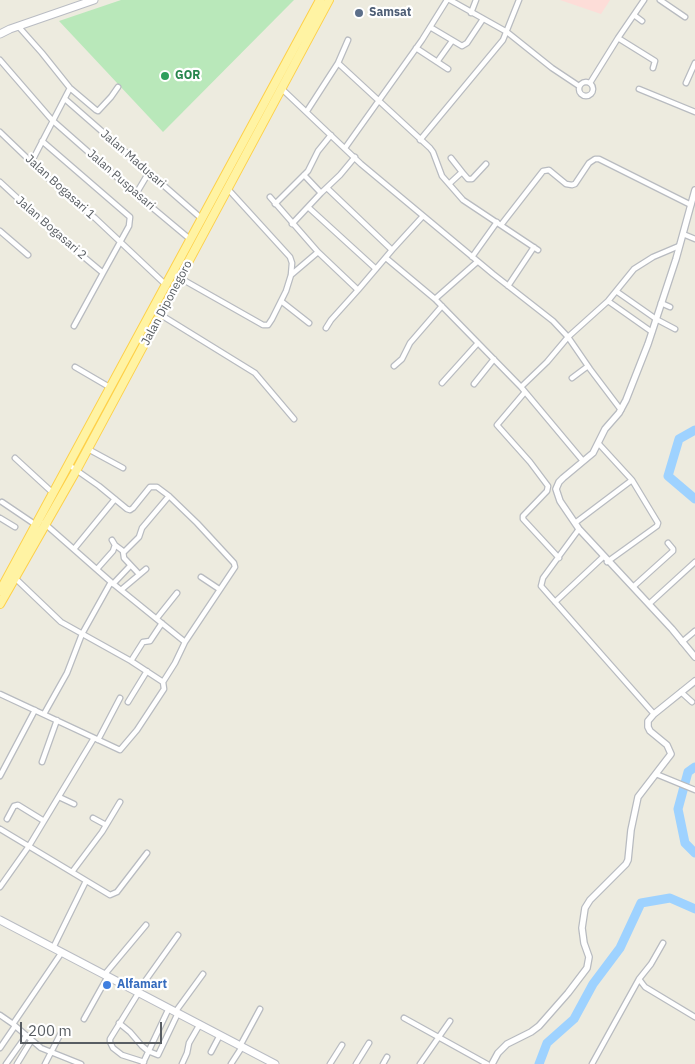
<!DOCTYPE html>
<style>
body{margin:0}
#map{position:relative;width:695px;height:1064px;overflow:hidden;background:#edebdf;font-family:"IBM Plex Sans",sans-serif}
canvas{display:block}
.scale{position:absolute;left:20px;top:1022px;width:142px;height:22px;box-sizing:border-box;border:2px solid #585d62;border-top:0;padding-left:6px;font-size:15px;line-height:18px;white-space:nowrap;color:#585d62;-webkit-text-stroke:4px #fff;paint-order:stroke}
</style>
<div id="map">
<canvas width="695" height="1064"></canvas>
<div class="scale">200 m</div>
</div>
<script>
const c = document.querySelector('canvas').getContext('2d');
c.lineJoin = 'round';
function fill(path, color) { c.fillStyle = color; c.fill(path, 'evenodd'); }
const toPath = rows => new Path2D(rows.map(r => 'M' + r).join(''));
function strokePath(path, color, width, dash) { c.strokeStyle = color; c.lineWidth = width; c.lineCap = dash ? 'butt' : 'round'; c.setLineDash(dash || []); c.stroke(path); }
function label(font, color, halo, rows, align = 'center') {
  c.font = font + ' "IBM Plex Sans",sans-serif'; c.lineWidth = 4.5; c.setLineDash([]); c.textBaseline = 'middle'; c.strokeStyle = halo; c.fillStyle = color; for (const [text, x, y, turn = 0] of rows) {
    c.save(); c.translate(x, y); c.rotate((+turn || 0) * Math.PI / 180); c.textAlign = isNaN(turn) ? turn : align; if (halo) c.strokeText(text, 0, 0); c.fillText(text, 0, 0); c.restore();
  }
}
fill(toPath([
 [560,0,610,0,601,14]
]), '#fdddd8');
fill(toPath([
 [121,0,294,0,163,132,59,21]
]), '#b9e8ba');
strokePath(toPath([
 [695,430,679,439,668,476,695,499],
 [695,767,688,772,678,809,685,843,695,853],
 [539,1064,547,1043,574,1019,593,984,620,948,641,903,670,898,695,909]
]), '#9ed2ff', 9);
const minor = toPath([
 [450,0,507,32,552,68,579,86],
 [644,0,618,38,655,61,653,68],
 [660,0,685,17],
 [471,13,476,0],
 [634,15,642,21],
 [18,26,42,53,70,88,96,110,98,111,111,97,118,87],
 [430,27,462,46,467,43,483,19],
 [348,40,338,63,430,148,433,152,442,176,463,200,538,250],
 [416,48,448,69],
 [0,60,52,120,136,194,191,240],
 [437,62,452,41],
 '579 89a7 7 0 1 1 14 0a7 7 0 1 1-14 0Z',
 [590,83,618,38],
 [686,83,695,63],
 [282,89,361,164,493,274,553,321,568,337,590,369,621,410],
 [639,89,695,112],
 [65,99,202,219],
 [307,111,338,63],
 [0,132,49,179,95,218,166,285],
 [420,140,503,40,519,0],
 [345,148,422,40,447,0],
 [451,158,462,172],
 [31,163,70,88],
 [304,175,321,193],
 [0,182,53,231,103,273,129,226,130,217,42,141],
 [449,184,462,172,468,179,472,179,486,164],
 [327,188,392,250,358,290],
 [136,194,149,172],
 [270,197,318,252],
 [275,204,308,171,318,151,331,135],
 [308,207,376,269],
 [292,224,321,193,340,175,355,157],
 [501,225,543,171,549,170,566,184,572,185,575,184,589,163,595,159,599,159,691,205],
 [0,231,28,255],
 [683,234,695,239],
 [392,250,423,216],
 [472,257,497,222],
 [386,258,435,299,521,387,583,461],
 [291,275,318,252,358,290,331,320,326,328],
 [180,278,263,325,268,325,272,319,286,291,291,275,292,263,290,257,228,189],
 [508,286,534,247],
 [616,291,656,319,675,329],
 [435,299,477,262],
 [281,301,309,323],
 [608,301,652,332],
 [661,303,670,307],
 [161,315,255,373,294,419],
 [74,326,103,273],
 [394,366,402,359,410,343,442,306],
 [75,367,111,388],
 [572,378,588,366],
 [442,383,478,343],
 [474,384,494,359],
 [521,387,547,362,568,337,608,301,634,269,653,257,679,246],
 [525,392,497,425,530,462,548,486,547,491,523,516,523,519,559,558],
 [599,444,632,480,658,523,657,526,607,562],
 [88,449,123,468],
 [15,458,53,493],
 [69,465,99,486,127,509,130,510,133,508,150,487,157,487,169,496,197,523,234,563,235,567,185,642],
 [2,502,36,525],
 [0,518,15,527],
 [575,523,632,480],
 [579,529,543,578,541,586,654,714],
 [115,545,123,551,124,558,139,574],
 [74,549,115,499],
 [124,552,139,537,142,528,169,496],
 [97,569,113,551,115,545,112,540],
 [14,577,61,622,131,661,163,682,175,663,185,642,111,582,44,523],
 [201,577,219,589],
 [113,584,130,566],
 [633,587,673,551,673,549,668,543],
 [121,590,146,569],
 [555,602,603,557],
 [649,604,695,562],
 [157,618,177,593],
 [682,642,695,631],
 [131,661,143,642,150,641,162,623],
 [681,692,692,702],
 [0,694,120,750,137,730,164,689,163,682],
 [128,702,147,671],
 [44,714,67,673,82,634,111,582],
 [98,740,120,698],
 [42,762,57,720],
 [656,774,695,790],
 [0,776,35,710],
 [59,797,74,804],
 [93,818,106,825],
 [7,819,14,806,18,805,44,821],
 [0,829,110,895,117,892,147,853],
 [72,872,102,832,120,802],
 [0,887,29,846,94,738],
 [663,943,651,964,639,979,645,987,695,1017],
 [53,948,86,881],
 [105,974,146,925],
 [138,991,178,935],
 [139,992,110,1039,110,1042,113,1048,122,1055,144,1062],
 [176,1011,203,974],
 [0,1015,13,1024,41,1048,81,1064],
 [404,1018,487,1064],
 [84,1019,108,976],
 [119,1023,130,1032,142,1046,148,1051,158,1055,178,1013],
 [13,1024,62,952],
 [240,1046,260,1009],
 [0,1048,15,1026],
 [211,1052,220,1035],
 [143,1063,169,1008],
 [6,1064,26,1036],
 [17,1064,31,1041],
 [45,1064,62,1031],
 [182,1064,187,1053,189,1043,200,1024],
 [231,1064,242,1047],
 [330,1064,342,1045],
 [356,1064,369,1043],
 [383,1064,387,1057],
 [420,1064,450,1021],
 [592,1064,639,979]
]);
const tertiary = toPath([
 [695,190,676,259,648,344,626,400,619,413,605,429,593,453,563,478,559,482,556,489,560,501,579,529,672,629,695,657],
 [492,1064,498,1053,507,1044,531,1032,539,1026,568,993,587,968,589,957,584,943,582,928,585,908,590,900,626,864,628,860,631,830,638,797,671,754,667,745,650,731,648,727,648,721,654,714,695,681]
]);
const secondary = toPath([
 [0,34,10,29,94,0],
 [0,920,275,1064]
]);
const primary = toPath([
 [0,591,320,0],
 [0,604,77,469,329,0]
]);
strokePath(minor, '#b8bbc0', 7);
strokePath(tertiary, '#b8bbc0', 8);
strokePath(secondary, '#b9bcc3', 9);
strokePath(primary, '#fed048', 10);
strokePath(minor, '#fff', 4.5);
strokePath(tertiary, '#fff', 5.5);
strokePath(secondary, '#fff', 7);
strokePath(primary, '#fff3a3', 8);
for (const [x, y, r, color] of [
 [359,13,5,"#5c6f8a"],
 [165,76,5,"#2e9e5b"],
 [107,985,5,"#3f7fe0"]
]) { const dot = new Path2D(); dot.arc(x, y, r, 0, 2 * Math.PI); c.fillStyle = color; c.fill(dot); strokePath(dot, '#fff', 2); }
label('bold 12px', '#4e5e75', '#fff', [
 ["Samsat",369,13]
], 'left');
label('bold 12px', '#27864d', '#fff', [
 ["GOR",175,76]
], 'left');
label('12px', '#585d62', '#fff', [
 ["Jalan Madusari",133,159,41],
 ["Jalan Puspasari",121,180,41],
 ["Jalan Bogasari 1",60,187,42],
 ["Jalan Bogasari 2",51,228,41],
 ["Jalan Diponegoro",167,303,-62]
]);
label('bold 12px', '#366cbe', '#fff', [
 ["Alfamart",117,985]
], 'left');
</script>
